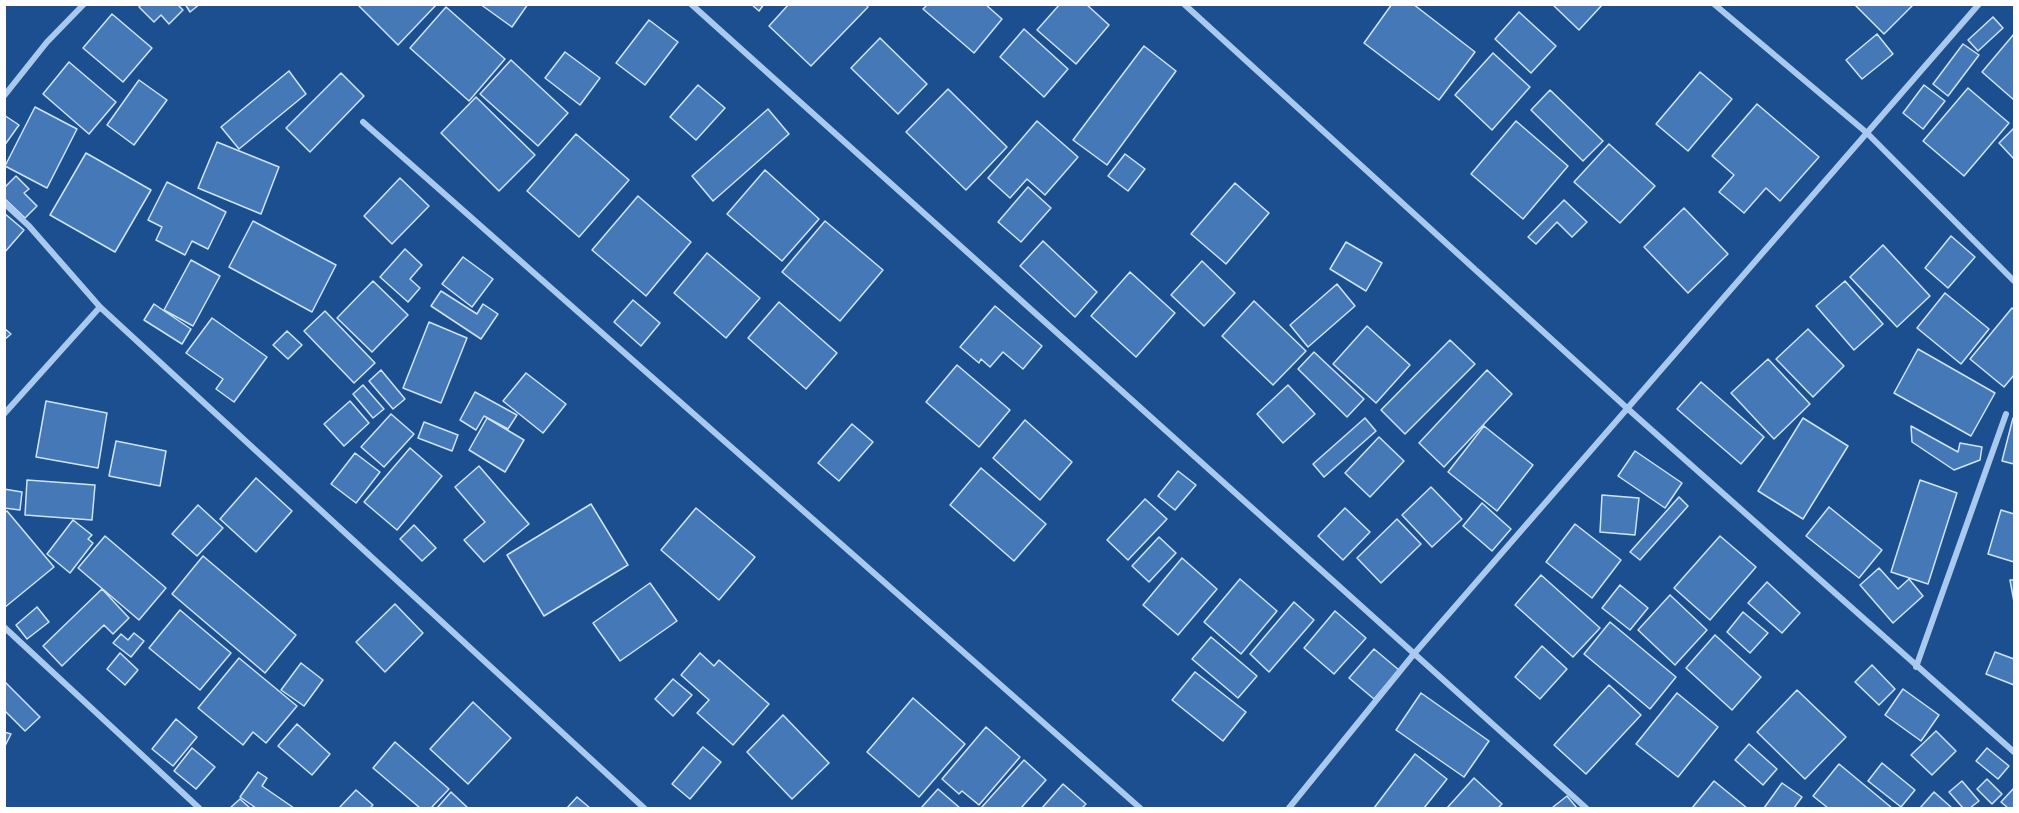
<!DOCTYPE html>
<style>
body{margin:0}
#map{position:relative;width:2019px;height:813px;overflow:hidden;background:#1b4f8f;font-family:"Source Sans 3",sans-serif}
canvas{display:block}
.frame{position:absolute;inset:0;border:6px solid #fff;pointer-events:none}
</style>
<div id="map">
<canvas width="2019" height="813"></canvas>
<div class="frame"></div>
</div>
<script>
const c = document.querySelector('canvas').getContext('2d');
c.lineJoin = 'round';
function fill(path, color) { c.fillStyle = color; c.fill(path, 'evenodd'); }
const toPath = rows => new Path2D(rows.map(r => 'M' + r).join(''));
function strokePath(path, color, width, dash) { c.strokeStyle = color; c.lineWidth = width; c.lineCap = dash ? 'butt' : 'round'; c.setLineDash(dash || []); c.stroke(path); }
const building = toPath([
 [142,4,177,4,183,10,169,24,161,15,154,22,139,7,142,4],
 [185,4,200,4,190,12,185,4],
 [361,4,437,4,398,45,359,6,361,4],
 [480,4,528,4,512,27,480,4],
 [751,4,764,4,759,11,751,4],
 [789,4,865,4,868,7,811,66,769,26,789,4],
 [928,4,985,4,1002,19,974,53,923,9,928,4],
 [1060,4,1086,4,1109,25,1076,64,1037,30,1060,4],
 [1392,4,1413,4,1475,52,1439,100,1364,43,1392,4],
 [1552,4,1603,4,1579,30,1552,4],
 [1854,4,1914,4,1884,34,1854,4],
 [446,7,505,59,469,101,410,48,446,7],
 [1519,12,1556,46,1531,73,1495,39,1519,12],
 [112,14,152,48,123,82,83,48,112,14],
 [1993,17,2003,28,1978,51,1968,40,1993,17],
 [649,20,678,42,645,85,616,63,649,20],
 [1024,29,1068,69,1044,97,1000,57,1024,29],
 [1877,34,1893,54,1862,79,1846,60,1877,34],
 [2014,34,2014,100,1982,72,2014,34],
 [880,38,927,84,898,114,851,68,880,38],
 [1963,44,1979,55,1948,96,1933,84,1963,44],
 [1144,46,1176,71,1107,165,1073,140,1144,46],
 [565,52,600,78,580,105,545,78,565,52],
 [1493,53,1530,87,1492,130,1455,95,1493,53],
 [511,60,568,113,538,146,480,94,511,60],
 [69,62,116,102,89,134,43,94,69,62],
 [289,71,306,94,239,149,221,127,289,71],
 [1700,72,1732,99,1688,151,1656,124,1700,72],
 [341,73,364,96,310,152,286,128,341,73],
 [139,80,167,100,134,145,107,125,139,80],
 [698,85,725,108,696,140,670,117,698,85],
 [1924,85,1945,101,1923,129,1903,113,1924,85],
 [1968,88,2009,123,1964,176,1923,141,1968,88],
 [948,89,1007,147,966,190,906,132,948,89],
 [1550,90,1603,141,1583,161,1531,110,1550,90],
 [476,97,535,155,499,191,441,133,476,97],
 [1757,104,1819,157,1780,201,1766,188,1744,213,1719,192,1734,175,1712,156,1757,104],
 [35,107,77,129,47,188,5,166,35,107],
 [768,109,789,134,713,201,692,176,768,109],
 [4,115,19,125,4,146,4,115],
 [1037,121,1078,157,1045,195,1027,179,1010,198,988,178,1037,121],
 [1516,121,1568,166,1523,219,1471,174,1516,121],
 [2014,128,2014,159,1999,143,2014,128],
 [576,134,629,180,579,237,527,191,576,134],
 [217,142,279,167,261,214,198,188,217,142],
 [1609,144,1655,186,1620,223,1574,182,1609,144],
 [86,153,151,190,115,252,50,215,86,153],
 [1125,154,1145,169,1128,191,1108,176,1125,154],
 [765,170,819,219,782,261,727,214,765,170],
 [16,176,29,189,24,193,37,206,25,218,4,198,4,188,16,176],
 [400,178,429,206,392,244,364,216,400,178],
 [167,182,226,212,208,249,192,241,185,255,156,240,162,227,148,220,167,182],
 [1235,183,1269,213,1226,264,1191,234,1235,183],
 [1028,187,1051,208,1021,242,998,222,1028,187],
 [638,196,691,242,646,296,592,250,638,196],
 [1564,200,1587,222,1572,237,1557,222,1536,244,1528,237,1564,200],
 [1684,208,1728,254,1688,293,1644,247,1684,208],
 [4,213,24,230,4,253,4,213],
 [253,221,336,265,312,312,229,267,253,221],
 [825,221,883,270,840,321,782,272,825,221],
 [1951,236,1975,257,1948,288,1925,268,1951,236],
 [1043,241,1097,292,1075,317,1020,266,1043,241],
 [1346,242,1382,263,1366,291,1330,269,1346,242],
 [1883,245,1930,296,1897,327,1850,277,1883,245],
 [405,249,422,265,410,279,420,288,408,302,380,277,405,249],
 [707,253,760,298,726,338,674,293,707,253],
 [463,257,493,279,472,307,442,284,463,257],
 [191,260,220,276,193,326,164,310,191,260],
 [1202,261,1235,293,1204,326,1171,295,1202,261],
 [1130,272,1175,313,1136,357,1091,316,1130,272],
 [373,281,408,315,372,352,337,318,373,281],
 [1845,281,1883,324,1854,350,1816,306,1845,281],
 [1337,284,1355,306,1308,347,1290,325,1337,284],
 [441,291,477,314,483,304,498,314,481,339,431,306,441,291],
 [1945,293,1989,329,1961,364,1917,328,1945,293],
 [633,300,660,323,641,346,614,322,633,300],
 [1254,301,1306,351,1273,385,1222,336,1254,301],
 [779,302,837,353,806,389,748,338,779,302],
 [154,304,191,329,182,344,144,320,154,304],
 [995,306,1042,346,1023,369,1003,352,990,367,981,359,979,363,960,347,995,306],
 [2012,308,2014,310,2014,375,2004,387,1970,359,2012,308],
 [325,311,375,363,354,383,304,331,325,311],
 [212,318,267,357,234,402,216,389,223,379,186,353,212,318],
 [429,322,467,338,441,403,403,388,429,322],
 [1367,326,1410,365,1376,403,1333,364,1367,326],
 [4,328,11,334,4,340,4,328],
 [1808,329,1844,366,1813,397,1776,359,1808,329],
 [287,331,302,345,288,359,273,345,287,331],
 [1450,340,1475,364,1405,434,1381,410,1450,340],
 [1918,349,1995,393,1971,436,1894,393,1918,349],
 [1314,352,1364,399,1347,417,1298,369,1314,352],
 [1768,359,1810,404,1774,439,1731,393,1768,359],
 [957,365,1010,410,979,447,926,402,957,365],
 [381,370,405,399,393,409,369,381,381,370],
 [1487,370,1512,394,1444,467,1419,443,1487,370],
 [526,373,566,404,543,433,503,401,526,373],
 [1701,382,1764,437,1741,464,1677,409,1701,382],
 [363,385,384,409,373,418,353,394,363,385],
 [1288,385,1315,414,1283,443,1257,414,1288,385],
 [475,392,517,415,508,429,484,416,476,430,460,420,475,392],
 [46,401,107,413,98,468,36,457,46,401],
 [350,401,369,423,344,446,324,424,350,401],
 [391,414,414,434,384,467,361,447,391,414],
 [487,418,524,440,505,472,469,450,487,418],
 [1365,418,1376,431,1324,477,1313,464,1365,418],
 [1803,418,1848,446,1803,519,1758,491,1803,418],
 [2013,418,2014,418,2014,464,2002,461,2013,418],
 [1025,420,1072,462,1040,500,993,458,1025,420],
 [424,422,458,435,452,451,418,438,424,422],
 [852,424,873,442,839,481,818,463,852,424],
 [1484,426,1533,465,1497,511,1448,472,1484,426],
 [1911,426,1958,452,1960,443,1982,447,1980,460,1954,470,1912,442,1911,426],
 [1379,437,1404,461,1370,497,1345,473,1379,437],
 [116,441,166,451,160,486,109,476,116,441],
 [410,448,442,476,397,530,364,502,410,448],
 [1635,451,1682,483,1665,508,1618,476,1635,451],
 [355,453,380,472,356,503,331,484,355,453],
 [479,466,529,524,484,562,464,540,485,522,455,487,479,466],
 [981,468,1046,524,1014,561,950,505,981,468],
 [1178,471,1196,485,1175,510,1158,496,1178,471],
 [256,478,292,511,256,552,220,519,256,478],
 [27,480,95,485,92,520,25,515,27,480],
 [1920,480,1957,493,1928,584,1891,572,1920,480],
 [1431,487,1462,519,1432,547,1402,515,1431,487],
 [4,489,22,492,20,510,4,508,4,489],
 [1602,495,1639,498,1635,535,1600,532,1602,495],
 [1679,497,1688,506,1640,560,1630,552,1679,497],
 [1145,499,1167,519,1128,560,1107,540,1145,499],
 [1482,503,1511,529,1492,551,1463,526,1482,503],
 [591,504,628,565,544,616,507,555,591,504],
 [198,505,223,528,197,556,172,534,198,505],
 [1829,507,1882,550,1859,578,1806,536,1829,507],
 [696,508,755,557,719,600,661,550,696,508],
 [1345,508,1370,532,1343,560,1318,536,1345,508],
 [2001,510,2014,514,2014,562,1988,554,2001,510],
 [7,511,54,567,4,608,4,513,7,511],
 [1397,519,1421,544,1381,583,1357,558,1397,519],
 [73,520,92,535,88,539,93,543,70,573,47,554,73,520],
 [1575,524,1621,560,1592,598,1546,562,1575,524],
 [414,525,436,548,422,561,400,539,414,525],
 [105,536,166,588,139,620,78,568,105,536],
 [1720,536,1756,567,1710,620,1674,588,1720,536],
 [1159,537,1176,553,1149,582,1132,566,1159,537],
 [203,556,296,635,265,673,172,594,203,556],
 [1182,558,1217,589,1178,635,1143,605,1182,558],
 [1879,568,1898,589,1909,579,1923,596,1893,623,1860,585,1879,568],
 [1541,575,1600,628,1573,657,1515,605,1541,575],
 [1240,579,1277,611,1241,654,1204,622,1240,579],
 [2010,580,2014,580,2014,602,2010,580],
 [1767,582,1800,613,1782,633,1748,603,1767,582],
 [650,583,677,621,620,661,593,623,650,583],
 [1620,585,1648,608,1630,630,1602,608,1620,585],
 [102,589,129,618,113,634,104,625,62,666,43,646,102,589],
 [1670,595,1707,630,1675,665,1638,630,1670,595],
 [1294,602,1314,620,1269,672,1250,654,1294,602],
 [395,604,423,633,385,672,356,642,395,604],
 [37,607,49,622,27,639,16,625,37,607],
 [180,610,231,653,200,690,149,648,180,610],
 [1335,611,1366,638,1334,674,1304,648,1335,611],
 [1743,612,1768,633,1750,653,1727,632,1743,612],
 [1610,622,1676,677,1650,709,1584,654,1610,622],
 [134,633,144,641,131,657,113,643,121,634,128,640,134,633],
 [1715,635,1761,677,1732,710,1686,668,1715,635],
 [1211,637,1257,676,1238,698,1192,659,1211,637],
 [1542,646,1567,669,1540,699,1515,677,1542,646],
 [1374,649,1399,670,1374,699,1349,678,1374,649],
 [1995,652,2014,659,2014,685,1986,674,1995,652],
 [120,653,138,670,125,685,107,669,120,653],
 [700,653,714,666,719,660,769,704,733,745,697,713,709,700,681,675,700,653],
 [239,658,297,706,266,743,253,732,243,745,198,708,239,658],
 [301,663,323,680,304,706,281,690,301,663],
 [1872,665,1895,689,1879,705,1855,682,1872,665],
 [1195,672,1246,712,1223,741,1172,700,1195,672],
 [673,679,692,695,673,716,655,699,673,679],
 [4,681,40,717,25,731,4,710,4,681],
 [1609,685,1641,715,1586,774,1554,745,1609,685],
 [1903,689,1939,715,1921,741,1885,715,1903,689],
 [1797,690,1846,737,1805,779,1757,732,1797,690],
 [1421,693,1489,741,1464,777,1396,730,1421,693],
 [1677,693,1718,727,1678,777,1636,744,1677,693],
 [913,698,965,744,919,797,867,752,913,698],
 [473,702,511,738,468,784,430,749,473,702],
 [783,715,829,763,792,799,747,752,783,715],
 [176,719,197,737,173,766,152,749,176,719],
 [297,724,330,754,312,775,278,746,297,724],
 [986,727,1020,757,979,805,962,791,959,794,942,779,986,727],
 [1936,731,1956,751,1932,775,1911,755,1936,731],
 [4,732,11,734,4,748,4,732],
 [395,742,449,789,431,808,420,808,373,768,395,742],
 [1749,744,1777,769,1763,785,1735,760,1749,744],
 [703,747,721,762,690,799,672,784,703,747],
 [192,748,215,767,196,789,174,771,192,748],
 [1987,748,2009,766,1998,779,1976,761,1987,748],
 [1415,754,1447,779,1424,808,1374,808,1415,754],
 [1024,760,1046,780,1021,808,981,808,1024,760],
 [1882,763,1915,790,1901,807,1868,781,1882,763],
 [1839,764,1892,808,1828,808,1813,796,1839,764],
 [258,772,267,778,262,786,294,808,256,808,240,797,258,772],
 [1474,778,1502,804,1498,808,1447,808,1474,778],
 [1987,779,2002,794,1992,804,1977,789,1987,779],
 [1714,781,1747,808,1692,808,1714,781],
 [1962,781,1979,801,1970,808,1963,808,1949,792,1962,781],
 [1782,783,1802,797,1794,808,1764,808,1782,783],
 [1063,784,1086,804,1082,808,1042,808,1063,784],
 [2014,788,2014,808,2008,808,2001,802,2014,788],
 [938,789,960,808,921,808,938,789],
 [356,790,373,805,370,808,339,808,356,790],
 [451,792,468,808,437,808,451,792],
 [1934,792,1952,808,1920,808,1934,792],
 [1567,796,1577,808,1554,808,1553,807,1567,796],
 [577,797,590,808,567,808,577,797],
 [240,799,250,808,230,808,240,799]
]);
fill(building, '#4478b7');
strokePath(building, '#cfe3fa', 1.5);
strokePath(toPath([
 [691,4,1586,808],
 [1184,4,1628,409,2014,752],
 [1714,4,1867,133,2014,281],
 [4,96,47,42,84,4],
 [363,122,1140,808],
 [4,203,29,226,100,307,644,808],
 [4,414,100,307],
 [4,627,199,808],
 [1916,667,2006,414],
 [1289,808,1413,655,1979,4]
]), '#a9c9ee', 6);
</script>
